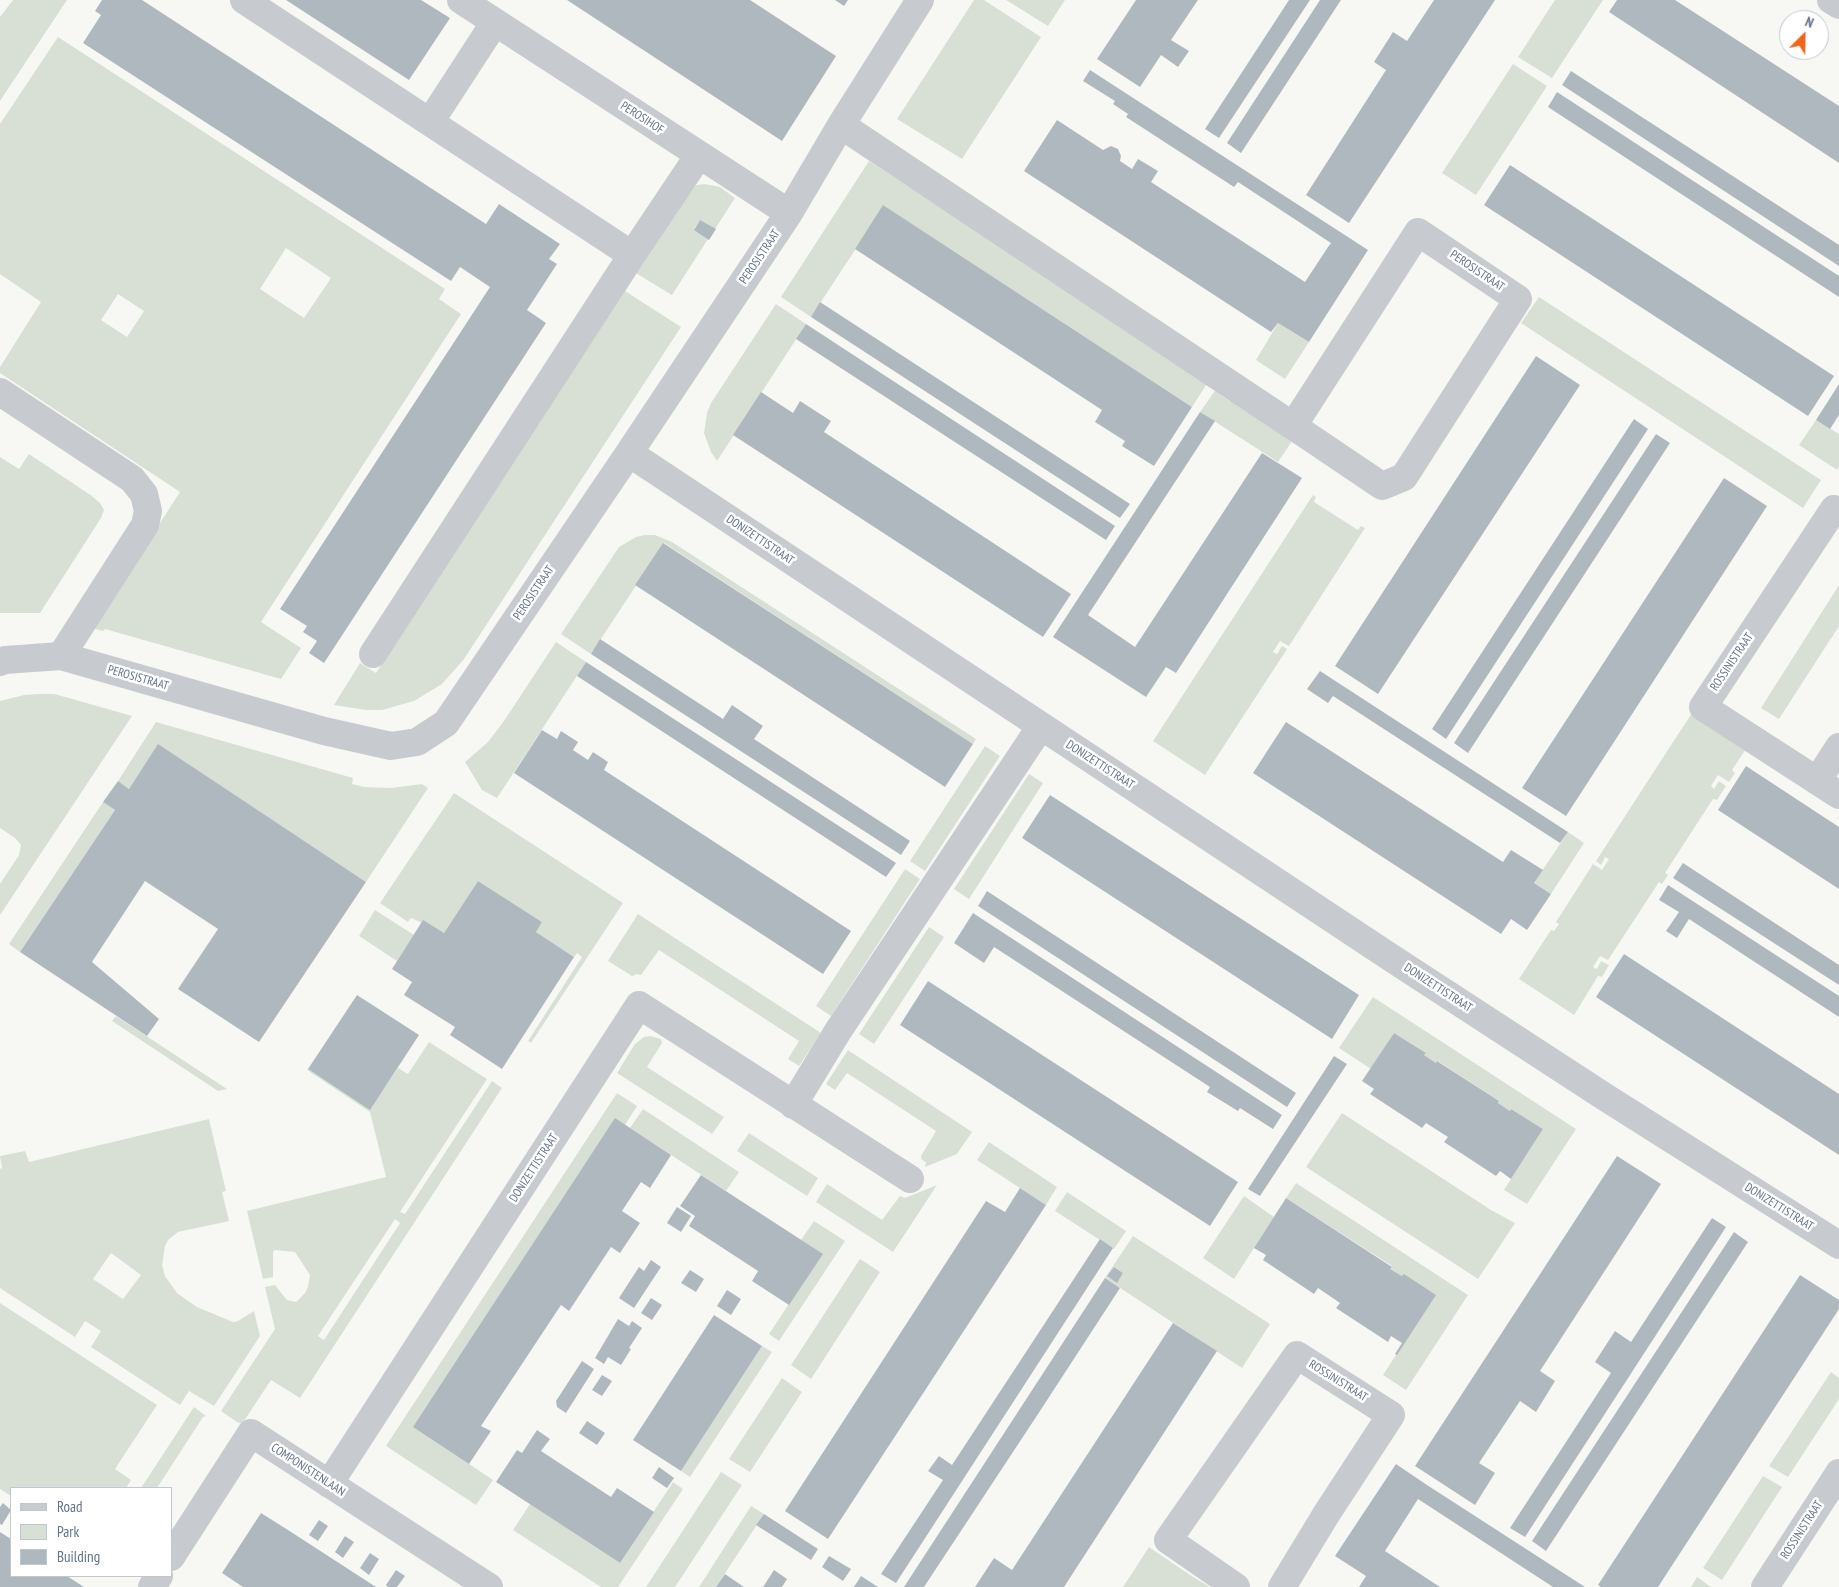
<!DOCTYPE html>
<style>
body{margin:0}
#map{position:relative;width:1839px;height:1587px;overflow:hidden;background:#f7f8f4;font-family:"PT Sans Narrow",sans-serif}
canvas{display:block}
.legend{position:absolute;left:10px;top:1487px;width:162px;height:90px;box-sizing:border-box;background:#fff;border:1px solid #c1c7cf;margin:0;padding:6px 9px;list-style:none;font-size:15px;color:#637488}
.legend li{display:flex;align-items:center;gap:10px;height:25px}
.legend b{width:25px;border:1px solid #c1c7cf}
.north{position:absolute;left:1779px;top:10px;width:50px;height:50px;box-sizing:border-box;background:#fff;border:1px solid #c1c7cf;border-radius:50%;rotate:23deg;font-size:14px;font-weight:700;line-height:20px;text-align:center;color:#637488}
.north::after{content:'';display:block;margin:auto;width:18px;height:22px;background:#f46418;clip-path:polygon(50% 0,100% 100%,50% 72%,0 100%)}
</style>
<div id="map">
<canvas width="1839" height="1587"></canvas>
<ul class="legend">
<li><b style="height:6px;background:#c7cace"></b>Road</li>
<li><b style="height:14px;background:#d8e0d5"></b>Park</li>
<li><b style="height:14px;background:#b0b8bf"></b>Building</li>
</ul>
<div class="north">N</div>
</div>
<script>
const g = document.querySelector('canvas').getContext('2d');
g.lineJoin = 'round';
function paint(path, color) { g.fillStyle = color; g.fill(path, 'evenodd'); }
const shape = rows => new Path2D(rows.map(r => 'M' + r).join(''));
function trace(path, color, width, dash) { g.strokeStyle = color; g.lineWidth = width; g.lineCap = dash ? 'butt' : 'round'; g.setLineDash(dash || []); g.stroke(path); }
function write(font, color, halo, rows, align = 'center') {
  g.font = font + ' "PT Sans Narrow",sans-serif'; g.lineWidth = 5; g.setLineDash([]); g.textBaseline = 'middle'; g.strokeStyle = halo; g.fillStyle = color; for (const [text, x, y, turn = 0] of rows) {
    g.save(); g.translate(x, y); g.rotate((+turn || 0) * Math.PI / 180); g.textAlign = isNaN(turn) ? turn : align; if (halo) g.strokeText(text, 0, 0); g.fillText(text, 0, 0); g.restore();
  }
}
paint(shape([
 [13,0,67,0,0,101,0,17],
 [974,0,984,0,1041,37,962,159,897,119],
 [1006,0,1065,0,1048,26],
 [1555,0,1603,0,1552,78,1518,57],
 [58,37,445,289,439,299,461,314,261,622,301,648,281,679,105,629,103,631,92,628,180,492,0,373,0,367,41,302,0,274,0,124],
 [286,248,331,278,304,318,260,289],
 [118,294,144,311,127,337,101,320],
 [1513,64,1547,86,1476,195,1442,173],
 [869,161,1208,382,1192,407,884,206,811,317,781,297],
 [705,184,720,187,735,198,715,229,700,220,694,229,708,239,672,295,634,272,691,188,697,185],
 [625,291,681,327,464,659,442,684,414,701,382,710,366,710,334,705,360,663,376,673],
 [1539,297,1821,480,1803,508,1521,323],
 [776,304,806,324,717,461,711,452,704,433,707,413,711,403],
 [1278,323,1309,342,1285,379,1256,360],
 [1217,388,1224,393,1222,396,1230,401,1232,398,1294,438,1278,462,1200,412],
 [1816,420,1839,434,1839,466,1837,470,1799,445],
 [29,454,92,496,100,503,104,510,101,518,40,613,0,613,0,457,19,469],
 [1313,495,1316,497,1314,502,1358,530,1361,526,1365,528,1289,646,1280,641,1273,652,1277,654,1282,646,1287,649,1205,775,1153,741],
 [645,535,655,535,672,542,976,739,973,744,664,543,591,654,561,634,619,547,636,537],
 [1839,585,1839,626,1779,719,1761,708],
 [556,642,586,662,497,798,482,790,465,762,488,742,504,721],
 [39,694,54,694,69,698,132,716,0,915,0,884,19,855,21,845,15,838,0,828,0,701,24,695],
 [1699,702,1752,740,1732,770,1735,773,1729,782,1718,775,1711,786,1714,789,1719,781,1726,786,1717,800,1713,799,1665,873,1668,875,1662,884,1659,882,1608,960,1600,956,1593,967,1597,969,1601,961,1609,965,1602,977,1598,976,1574,1015,1519,979,1551,930,1554,931,1559,924,1556,922,1593,864,1602,870,1609,859,1605,857,1601,865,1596,861],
 [156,722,353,778,352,784,364,787,391,788,422,784,428,788,366,882,158,745,129,789,118,781],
 [985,746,1000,756,925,871,910,861],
 [1029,774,1043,783,969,899,954,889],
 [454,793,623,903,531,1043,528,1041,582,957,577,953,574,957,536,932,542,922,478,881,444,933,411,918,408,922,380,903],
 [103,802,115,810,20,952,9,944],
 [1568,832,1584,843,1551,894,1534,883],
 [905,869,920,879,831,1016,816,1006],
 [375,910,414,935,397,961,359,936],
 [638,914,821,1033,799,1066,788,1059,799,1041,659,950,641,975,637,974,632,976,608,961],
 [929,927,944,937,874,1044,859,1034],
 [1373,997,1576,1129,1527,1204,1504,1190,1543,1129,1511,1109,1510,1111,1498,1103,1499,1101,1438,1061,1436,1063,1424,1055,1426,1053,1394,1033,1371,1069,1339,1048],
 [116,1016,227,1089,218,1091,112,1021],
 [650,1036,661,1039,662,1043,647,1067,724,1117,712,1134,617,1073,635,1044,644,1037],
 [429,1042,487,1079,400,1212,405,1214,492,1081,502,1088,300,1398,271,1380,242,1424,237,1422,221,1411,275,1329,265,1287,275,1285,287,1300,296,1302,305,1293,308,1287,310,1275,295,1252,275,1250,273,1252,273,1277,263,1279,247,1211,386,1177,370,1112,307,1070,308,1069,370,1109,398,1068,408,1074],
 [395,1219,400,1223,324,1340,318,1336],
 [848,1050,972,1132,957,1154,925,1167,926,1162,922,1160,921,1156,936,1131,847,1073,835,1090,826,1084],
 [617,1093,637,1106,625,1125,615,1119,414,1427,493,1480,476,1505,386,1446],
 [643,1109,739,1172,726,1191,630,1128],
 [1342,1113,1491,1210,1515,1223,1478,1279,1306,1167],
 [209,1119,226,1191,222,1192,229,1221,178,1232,168,1240,165,1246,162,1265,165,1276,177,1293,197,1307,233,1322,238,1321,254,1311,260,1336,214,1406,189,1391,180,1405,91,1347,101,1331,85,1321,75,1337,0,1288,0,1169,2,1168,0,1156,25,1151,29,1162],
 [111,1253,141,1275,123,1299,93,1279],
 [749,1133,818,1178,807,1196,737,1151],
 [989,1142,1057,1187,1046,1205,977,1160],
 [1296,1183,1468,1295,1406,1390,1383,1375,1435,1295,1390,1269,1392,1266,1286,1198],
 [827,1184,882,1220,900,1196,905,1198,937,1185,893,1252,816,1202],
 [1067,1192,1126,1231,1114,1249,1055,1211],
 [1244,1196,1274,1217,1234,1279,1203,1258],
 [814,1221,845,1241,779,1341,769,1334,822,1254,801,1240],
 [1133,1236,1270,1324,1242,1368,1105,1278],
 [1114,1267,1123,1273,1117,1282,1108,1277],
 [860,1259,880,1272,811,1379,791,1365],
 [0,1303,157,1405,115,1469,131,1480,126,1488,11,1488,11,1496,0,1489],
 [762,1346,772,1352,690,1477,681,1471],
 [1831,1372,1839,1378,1839,1399,1788,1477,1769,1466],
 [782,1378,802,1392,750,1472,729,1459],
 [194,1407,206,1416,203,1417,157,1488,141,1488],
 [721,1472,742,1485,675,1587,646,1587],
 [1763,1476,1782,1487,1722,1580,1703,1568],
 [673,1482,683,1489,618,1587,601,1587,513,1530,530,1504,620,1563],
 [751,1506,764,1514,716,1587,699,1587],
 [1149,1547,1190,1575,1210,1587,1123,1587],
 [1697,1577,1711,1587,1691,1587]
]), '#d8e0d5');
paint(shape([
 [102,0,142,0,486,224,499,204,560,244,549,259,557,264,527,310,546,323,324,663,309,653,317,641,303,632,307,626,280,609,490,287,460,267,451,281,83,43,101,15,95,11],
 [286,0,421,0,450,18,409,80],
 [567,0,750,0,836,56,782,141],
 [835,0,848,0,844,6],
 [1136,0,1198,0,1171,40,1189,51,1178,67,1161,55,1140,87,1097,59],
 [1289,0,1310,0,1219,138,1205,129],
 [1320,0,1341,0,1241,153,1227,143],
 [1434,0,1495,0,1349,223,1306,195,1386,70,1374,62,1393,32,1407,41],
 [1617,0,1675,0,1839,106,1839,163,1609,12],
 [1090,70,1368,250,1309,342,1278,323,1271,332,1024,171,1057,120,1103,150,1111,146,1118,149,1121,156,1120,161,1132,169,1138,159,1158,171,1151,182,1305,282,1328,247,1331,243,1238,182,1234,187,1126,117,1128,114,1113,104,1115,101,1083,81],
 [1571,71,1839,245,1839,266,1562,85],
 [1557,92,1839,276,1839,297,1548,107],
 [1510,165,1834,376,1808,416,1484,205],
 [883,205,1192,407,1154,466,1122,446,1125,441,1095,422,1102,410,855,249],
 [700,220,716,229,709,240,694,230],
 [820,302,1130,504,1120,518,811,317],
 [806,324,1115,526,1106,540,796,339],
 [1536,356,1580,385,1378,694,1335,666],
 [1839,384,1839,415,1830,429,1816,420],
 [761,392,793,413,800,401,831,421,824,432,1071,594,1043,637,733,435],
 [1200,412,1215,421,1088,615,1135,647,1262,453,1302,478,1176,673,1166,667,1146,697,1053,637],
 [1634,419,1648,429,1446,739,1432,729],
 [1656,434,1670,443,1468,753,1454,743],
 [1724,478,1767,506,1566,816,1522,788],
 [663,543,973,744,945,787,635,585],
 [600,639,723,719,732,705,763,726,754,739,910,841,901,855,591,654],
 [586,662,896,863,886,877,577,676],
 [1320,671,1568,832,1560,843,1333,696,1328,703,1307,689],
 [1286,722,1503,862,1511,850,1543,870,1534,883,1551,894,1527,930,1511,919,1501,934,1253,773],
 [542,730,557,739,561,731,578,742,573,750,588,760,593,752,608,762,604,770,851,931,823,974,514,773],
 [158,744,366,882,259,1042,178,989,218,929,145,881,92,962,159,1019,147,1036,20,952,115,810,103,802,118,781,129,789],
 [1746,766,1839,827,1839,889,1718,810],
 [1050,795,1359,995,1332,1039,1022,838],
 [1683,863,1839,965,1839,985,1673,878],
 [478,881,542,922,536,932,574,957,502,1069,450,1035,455,1027,404,995,412,982,392,969,423,920,444,933],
 [1668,885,1839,996,1839,1017,1689,919,1677,938,1666,931,1679,912,1659,900],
 [987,891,1296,1093,1287,1107,978,906],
 [973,913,1282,1115,1273,1129,1240,1108,1238,1111,1207,1092,1210,1087,994,947,984,963,954,943],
 [1624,954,1839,1094,1839,1155,1596,997],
 [928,981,1238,1182,1210,1226,900,1025],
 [357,995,419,1035,370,1110,308,1069],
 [1394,1033,1426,1053,1424,1055,1436,1063,1437,1061,1499,1101,1498,1103,1510,1111,1511,1109,1543,1129,1511,1179,1500,1171,1496,1176,1444,1142,1448,1137,1426,1123,1422,1128,1370,1094,1374,1089,1362,1081],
 [1334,1056,1347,1064,1260,1196,1248,1189],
 [615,1118,671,1155,650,1188,641,1182,622,1211,640,1223,620,1253,611,1247,569,1311,561,1305,481,1426,491,1431,469,1464,413,1427],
 [1617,1156,1661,1184,1540,1371,1555,1381,1536,1412,1520,1401,1479,1463,1495,1473,1475,1505,1415,1466],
 [701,1175,823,1254,789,1305,752,1281,758,1271,689,1226,695,1216,680,1206],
 [1020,1188,1046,1205,828,1539,785,1511,986,1201,1005,1212],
 [1286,1198,1392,1267,1390,1269,1402,1276,1404,1274,1436,1295,1397,1355,1395,1354,1402,1343,1391,1336,1388,1342,1336,1308,1340,1303,1318,1288,1314,1294,1263,1260,1266,1255,1254,1248],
 [677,1207,691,1216,681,1232,667,1223],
 [1712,1218,1726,1227,1525,1537,1510,1528,1611,1373,1595,1362,1615,1331,1631,1342],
 [1734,1232,1748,1242,1546,1551,1532,1541],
 [1100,1239,1113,1248,896,1583,881,1574,943,1480,928,1471,939,1456,952,1465],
 [651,1260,661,1267,634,1308,619,1298,639,1267,644,1271],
 [1114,1267,1123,1273,1117,1283,1107,1276],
 [690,1270,704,1279,696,1292,681,1283],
 [1800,1275,1839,1300,1839,1309,1658,1587,1601,1587,1598,1585],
 [1105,1278,1120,1288,1040,1411,924,1587,904,1587],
 [727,1290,741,1299,731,1315,717,1306],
 [651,1298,662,1305,652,1320,641,1313],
 [714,1315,762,1346,681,1471,633,1440],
 [618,1319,629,1326,632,1321,642,1328,629,1348,631,1349,621,1365,608,1357,604,1364,595,1358],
 [1173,1323,1217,1351,1064,1587,975,1587,994,1558,1012,1570],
 [582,1361,594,1369,566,1413,557,1407,556,1401],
 [602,1375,612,1381,602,1396,592,1390],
 [587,1421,605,1433,597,1445,579,1433],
 [537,1430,550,1439,541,1451,611,1497,617,1488,654,1512,620,1563,496,1482,517,1450,522,1453],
 [1396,1464,1427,1485,1585,1587,1553,1587,1418,1499,1385,1551,1440,1587,1359,1587,1366,1576,1335,1556],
 [659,1467,674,1478,667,1488,652,1478],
 [3,1503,11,1510,2,1525,0,1524,0,1507],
 [261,1513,288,1530,376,1587,243,1587,222,1573],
 [764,1514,818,1549,811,1560,756,1525],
 [319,1520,328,1526,318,1541,309,1535],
 [0,1532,11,1539,11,1576,67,1576,84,1587,0,1587],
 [345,1536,354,1542,343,1558,335,1552],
 [370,1553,379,1559,369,1575,360,1568],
 [829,1556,851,1569,843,1581,822,1567],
 [396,1570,405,1576,397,1587,388,1587,386,1585],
 [774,1570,787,1579,782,1587,763,1587],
 [725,1574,744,1587,716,1587],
 [861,1576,878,1587,854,1587]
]), '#b0b8bf');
trace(shape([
 [244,0,632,255],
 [461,0,789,213],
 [1831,0,1839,5],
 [430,122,495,22],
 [841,125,1293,426],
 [1418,232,1518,299,1404,477,1382,486,1293,426,1418,232],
 [0,392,132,479,144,494,148,511,145,525,61,656],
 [629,453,1393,959,1605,1097,1839,1245],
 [1839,513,1834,509,1703,707,1839,795],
 [373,654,632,255,699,155],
 [0,662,5,660,61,656,324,731,391,746,417,742,446,723,629,453,789,213,841,125,920,0],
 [1817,781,1839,747],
 [793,1105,838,1031,1041,726],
 [329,1484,639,1005,910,1179],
 [171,1557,251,1433,489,1587],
 [152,1587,159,1576],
 [1236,1587,1168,1540,1297,1355,1391,1415,1327,1513,1282,1587],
 [1765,1587,1839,1473]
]), '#c7cace', 28);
write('12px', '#637488', '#fff', [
 ["PEROSIHOF",642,118,33],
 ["PEROSISTRAAT",760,257,-56],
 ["PEROSISTRAAT",1477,271,34],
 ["DONIZETTISTRAAT",760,540,34],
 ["PEROSISTRAAT",534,593,-56],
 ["ROSSINISTRAAT",1732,662,-56],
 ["PEROSISTRAAT",138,678,16],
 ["DONIZETTISTRAAT",1100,765,33],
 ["DONIZETTISTRAAT",1438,988,33],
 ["DONIZETTISTRAAT",534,1168,-57],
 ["DONIZETTISTRAAT",1779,1207,32],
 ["ROSSINISTRAAT",1338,1381,32],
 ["COMPONISTENLAAN",308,1470,33],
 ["ROSSINISTRAAT",1802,1530,-57]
]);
</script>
